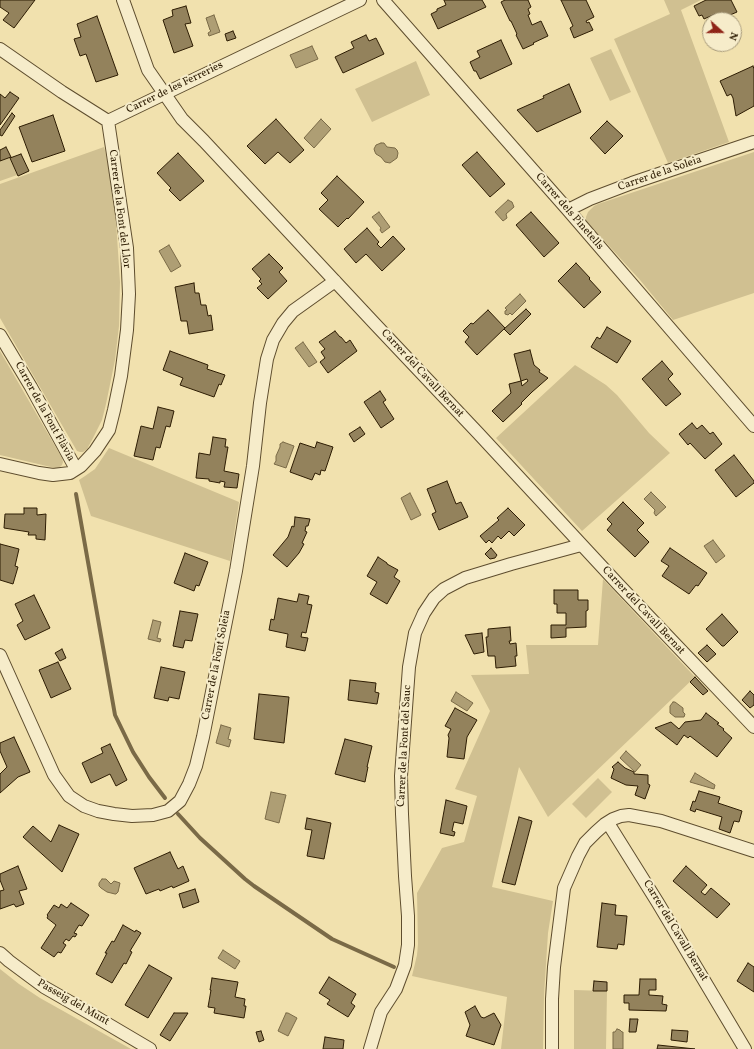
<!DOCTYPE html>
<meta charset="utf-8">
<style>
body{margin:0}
#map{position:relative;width:754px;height:1049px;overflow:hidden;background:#f1e1ae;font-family:Vollkorn,serif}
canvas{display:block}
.north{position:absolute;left:702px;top:12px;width:40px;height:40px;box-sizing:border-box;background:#f6ecca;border:1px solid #a6997a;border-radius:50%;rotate:111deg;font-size:11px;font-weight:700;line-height:16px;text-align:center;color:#2d1c03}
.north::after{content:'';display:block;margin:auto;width:14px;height:18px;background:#8f2418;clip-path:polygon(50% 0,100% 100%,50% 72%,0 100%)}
</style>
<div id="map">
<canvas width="754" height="1049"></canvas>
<div class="north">N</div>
</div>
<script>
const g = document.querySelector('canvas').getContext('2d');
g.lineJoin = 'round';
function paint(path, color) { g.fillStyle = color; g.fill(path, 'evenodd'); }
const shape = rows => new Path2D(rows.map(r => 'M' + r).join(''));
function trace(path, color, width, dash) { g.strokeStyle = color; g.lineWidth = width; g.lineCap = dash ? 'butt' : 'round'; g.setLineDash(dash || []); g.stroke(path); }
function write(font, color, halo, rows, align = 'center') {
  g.font = font + ' Vollkorn,serif'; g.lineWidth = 4; g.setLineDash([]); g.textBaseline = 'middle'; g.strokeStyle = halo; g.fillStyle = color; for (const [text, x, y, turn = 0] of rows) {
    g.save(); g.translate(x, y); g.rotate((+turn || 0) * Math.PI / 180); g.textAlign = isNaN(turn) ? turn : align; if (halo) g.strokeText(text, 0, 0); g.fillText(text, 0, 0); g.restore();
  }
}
paint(shape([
 [664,0,701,0,681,10,729,142,668,163,614,39,670,14],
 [611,49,631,92,610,101,590,58],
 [416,61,430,95,372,122,355,89],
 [104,147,106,154,115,206,120,282,119,326,115,360,106,404,102,420,92,440,87,449,83,452,80,452,77,451,0,318,0,184],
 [754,152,754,293,673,320,640,280,589,224,586,221,586,217,588,212,594,206,598,204],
 [10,158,17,175,0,181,0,161],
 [0,351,62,458,63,462,62,465,59,468,55,468,0,455],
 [575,365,606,385,617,395,649,433,670,453,582,531,496,438],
 [109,448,239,502,230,561,91,516,79,480,85,476,95,469],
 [603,579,695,677,548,817,519,767,492,887,553,901,548,933,544,995,543,1049,501,1049,507,997,412,976,417,955,418,944,417,893,442,848,464,842,477,796,455,789,490,711,471,675,529,674,526,645,598,645],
 [598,778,612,792,586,818,572,804],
 [0,969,19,984,40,998,131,1049,0,1049],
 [574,990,607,991,606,1049,574,1049]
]), '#d0c091');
const water = shape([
 [214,15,220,32,209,36,208,33,211,31,210,30,206,18,214,15],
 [312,46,318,59,296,68,290,55,312,46],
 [321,119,331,129,314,148,304,138,321,119],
 [381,143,384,143,387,147,395,148,397,150,398,153,397,158,390,163,385,162,381,157,376,154,375,152,374,149,376,145,381,143],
 [508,200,512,202,514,207,506,214,507,218,503,221,495,212,508,200],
 [379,212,390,227,382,233,380,230,381,228,372,217,379,212],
 [169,245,181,266,171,272,159,251,169,245],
 [520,294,526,301,512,315,510,313,508,315,505,314,505,311,507,310,505,308,520,294],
 [303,342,317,362,309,367,295,348,303,342],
 [283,442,294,446,286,468,274,464,276,461,276,456,280,447,280,444,283,442],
 [651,492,666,507,656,516,654,513,655,510,644,499,651,492],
 [410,493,421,515,411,520,401,498,410,493],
 [713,540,725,556,716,563,704,546,713,540],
 [153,620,161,622,157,638,161,639,160,642,148,639,153,620],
 [456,692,473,703,467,711,451,701,456,692],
 [673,702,675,702,683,708,683,712,685,714,684,717,675,717,670,713,670,706,673,702],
 [221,725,231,728,228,739,231,740,229,747,216,743,221,725],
 [626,751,641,765,635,772,620,758,626,751],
 [695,773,715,785,714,789,690,782,695,773],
 [271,792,286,795,279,823,265,819,271,792],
 [102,879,106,879,111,884,114,881,120,883,118,892,116,894,115,894,107,892,101,888,99,886,99,883,102,879],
 [223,950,240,961,235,969,218,958,223,950],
 [286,1013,288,1013,297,1018,288,1036,278,1031,286,1013],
 [617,1029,620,1030,622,1032,623,1032,623,1049,613,1049,613,1032,615,1032,617,1029]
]);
paint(water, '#ae9e74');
trace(water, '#7a6a47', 1);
trace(shape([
 [76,494,115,715,133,752,149,777,165,798],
 [178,814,200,838,245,879,254,886,332,939,394,967]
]), '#7a6a47', 4);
const building = shape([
 [0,0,35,0,14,28,3,20,9,13,0,7,0,0],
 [444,0,482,0,486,7,438,29,431,14,437,11,437,9,446,5,444,0],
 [505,0,528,0,531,7,528,9,530,14,528,15,532,25,541,21,548,36,533,43,534,44,523,49,516,35,517,34,511,21,510,21,501,2,505,0],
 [561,0,586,0,594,17,586,21,587,23,589,22,593,30,574,38,570,28,573,26,561,0],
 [706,0,731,0,737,12,723,18,721,15,717,17,715,14,704,19,702,15,699,16,694,6,706,0],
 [186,6,191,23,185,24,193,46,174,53,163,20,173,16,172,10,186,6],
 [97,16,118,75,96,82,86,54,80,56,74,39,81,37,77,24,97,16],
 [233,31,236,38,227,41,225,34,233,31],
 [366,35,369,41,376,38,384,54,343,73,335,57,354,48,351,42,366,35],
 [501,40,512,64,480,79,476,71,474,71,470,62,480,57,477,51,501,40],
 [753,66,754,69,754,106,736,116,733,98,731,94,727,96,720,81,753,66],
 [569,84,581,112,537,132,517,110,544,98,543,96,569,84],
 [10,92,19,98,0,125,0,94,5,98,10,92],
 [12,113,15,116,2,136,0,135,0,130,12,113],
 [53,115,65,151,32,162,19,127,53,115],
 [276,119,304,150,290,163,278,152,265,164,247,146,276,119],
 [607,121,623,136,605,154,590,138,607,121],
 [6,147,11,157,0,161,0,150,6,147],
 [477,152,505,184,490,197,462,165,477,152],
 [178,153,204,181,180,201,169,190,171,188,157,173,178,153],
 [21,154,29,171,18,176,10,158,21,154],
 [337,176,364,202,348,219,347,218,338,227,319,209,328,200,321,193,337,176],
 [531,212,559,243,544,257,516,225,531,212],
 [367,228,379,242,377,244,381,248,393,236,405,249,382,271,366,254,356,263,344,249,367,228],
 [269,254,283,268,279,272,287,281,268,299,257,288,262,284,259,281,261,279,252,269,269,254],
 [576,263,590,278,589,279,601,292,584,308,558,281,576,263],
 [194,283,195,293,199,293,201,305,206,305,208,316,211,315,213,330,189,334,187,321,181,321,175,287,194,283],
 [526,309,531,314,510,335,504,329,526,309],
 [488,310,505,328,477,355,465,342,469,337,463,331,471,323,473,324,488,310],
 [607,327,631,341,617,363,591,347,597,337,600,339,607,327],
 [335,331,340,337,341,337,346,343,350,340,357,351,328,373,320,362,325,358,321,352,325,349,319,342,335,331],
 [530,350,534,365,540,370,539,372,548,378,532,392,521,403,522,404,503,422,492,411,511,393,509,384,521,381,522,386,528,381,527,379,521,381,514,354,530,350],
 [170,351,208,365,207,369,225,375,221,385,219,384,214,397,180,385,183,378,163,370,170,351],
 [662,361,673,374,668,379,681,394,666,406,642,379,662,361],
 [380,391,386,400,383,402,394,419,381,428,364,402,380,391],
 [158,407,174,411,170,427,166,426,160,448,156,447,153,460,134,456,141,426,153,429,158,407],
 [692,423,697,429,702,425,710,434,713,432,722,444,705,459,690,443,688,445,679,434,692,423],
 [360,427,365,434,354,442,349,434,360,427],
 [213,437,226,439,225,447,228,447,224,471,239,474,237,488,224,487,225,482,220,481,220,483,209,481,209,479,196,478,199,453,210,455,213,437],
 [317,442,333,447,325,471,321,470,320,475,315,473,312,480,290,472,300,443,315,448,317,442],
 [734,455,754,481,754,483,736,497,715,470,734,455],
 [447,481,456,504,461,502,468,517,439,530,432,514,436,512,427,489,447,481],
 [623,502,644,523,637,530,649,542,635,557,607,530,612,524,607,519,623,502],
 [24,508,37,508,37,515,46,514,45,540,36,539,36,535,28,535,29,532,4,528,5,514,24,514,24,508],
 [508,508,525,525,514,536,509,531,501,539,498,536,492,543,489,540,486,543,480,536,499,520,497,518,508,508],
 [295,517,310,519,308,526,306,526,305,531,307,532,302,543,304,544,299,553,287,567,273,555,288,537,292,526,294,527,295,517],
 [0,544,19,549,15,566,18,567,13,584,0,580,0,544],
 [491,548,497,555,495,558,490,559,485,554,491,548],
 [670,548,707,573,698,586,696,585,689,594,662,576,669,566,661,561,670,548],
 [185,553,208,562,199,586,196,585,194,591,174,583,185,553],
 [378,557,387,563,387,564,398,570,394,577,400,581,387,604,370,594,377,582,367,576,378,557],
 [554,590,578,590,578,600,588,600,588,610,586,611,586,627,566,628,566,637,551,638,551,625,566,625,566,613,557,613,557,604,554,604,554,590],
 [299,594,309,596,307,604,312,605,306,633,302,632,301,637,308,638,305,651,286,647,288,634,269,630,271,619,274,620,278,598,297,602,299,594],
 [34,595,50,628,25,640,17,625,23,621,15,604,34,595],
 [180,611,198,614,192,641,185,640,183,648,173,646,180,611],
 [722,614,738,632,724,646,722,646,706,629,722,614],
 [510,627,511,641,509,641,510,644,516,643,517,656,515,656,516,666,496,668,495,656,488,656,486,637,488,637,488,629,510,627],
 [482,633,484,652,474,654,465,635,482,633],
 [707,645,716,654,707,662,698,653,707,645],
 [62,649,66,658,60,661,55,653,62,649],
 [58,662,71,689,51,698,39,670,58,662],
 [161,667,185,672,179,699,169,697,168,701,154,698,161,667],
 [695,677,708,691,703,695,690,682,695,677],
 [350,680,376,683,375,692,379,693,377,704,348,700,350,680],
 [750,691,754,695,754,705,750,708,742,700,750,691],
 [259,694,289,697,284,743,254,739,259,694],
 [455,708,477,720,467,737,464,759,447,757,449,738,448,735,451,729,445,726,455,708],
 [706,713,719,723,717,724,724,729,723,730,732,738,717,757,690,736,688,738,684,735,677,745,655,728,671,722,679,729,685,722,701,720,706,713],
 [14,737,30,772,18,777,0,793,0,774,7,767,0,751,0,743,14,737],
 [345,739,372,746,367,767,368,767,365,782,335,774,345,739],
 [110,744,127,780,116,786,110,774,91,783,82,763,103,753,101,748,110,744],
 [618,762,625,768,634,772,634,774,648,775,648,784,650,785,645,799,635,795,638,786,626,785,611,778,614,769,612,767,618,762],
 [699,791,720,797,718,803,742,811,739,822,734,821,730,833,719,829,722,817,696,809,695,812,690,810,693,801,695,802,699,791],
 [446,800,467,806,463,824,454,822,452,831,455,832,454,836,440,833,446,800],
 [519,817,532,821,515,885,502,882,519,817],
 [307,818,331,823,324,859,307,856,312,830,305,829,307,818],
 [59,825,79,834,62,872,23,837,33,826,51,842,59,825],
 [170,852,178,869,183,866,189,881,173,888,172,886,160,891,159,889,146,894,134,868,170,852],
 [18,866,27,889,19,891,24,904,16,907,14,904,0,909,0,891,4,890,0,880,0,874,18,866],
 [686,866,707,885,701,892,705,895,711,888,730,904,717,918,673,881,686,866],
 [195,889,199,902,183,908,179,894,195,889],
 [71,903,89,915,82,926,79,925,74,933,77,934,75,937,73,936,69,941,66,939,63,943,66,945,61,953,58,952,54,957,41,948,56,925,47,918,48,916,47,915,54,905,59,908,61,904,67,908,71,903],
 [602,903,616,905,615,915,627,916,624,945,618,944,617,949,597,947,602,903],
 [123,925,135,932,136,930,141,933,130,951,132,952,126,964,124,963,112,983,96,974,107,953,105,953,112,941,114,942,123,925],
 [748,963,754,967,754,992,737,981,748,963],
 [149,965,172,978,148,1018,125,1005,149,965],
 [329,977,356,994,351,1003,355,1006,348,1017,327,1004,330,1000,319,993,329,977],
 [212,978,238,982,235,997,245,999,244,1006,246,1006,244,1018,214,1013,215,1008,208,1007,211,990,210,990,212,978],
 [640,979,656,979,656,990,649,990,649,995,663,996,662,1004,667,1005,666,1011,629,1010,629,1003,624,1003,624,995,639,995,640,979],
 [594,981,607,982,607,991,593,991,594,981],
 [475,1006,481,1017,484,1018,494,1013,501,1025,494,1045,466,1036,470,1025,465,1012,475,1006],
 [174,1013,188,1013,170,1041,160,1035,174,1013],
 [630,1019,638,1019,636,1032,629,1032,630,1019],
 [672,1030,688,1031,687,1042,671,1040,672,1030],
 [261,1031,264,1040,259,1042,256,1032,261,1031],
 [325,1037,344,1040,343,1049,323,1049,325,1037],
 [658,1045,695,1049,657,1049,658,1045]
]);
paint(building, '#93825c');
trace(building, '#2d1c03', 1);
const street = shape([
 [123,0,148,70,182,119,204,141,375,324,478,433,618,584,754,727],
 [383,0,568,210,754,426],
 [0,49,62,92,108,121],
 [108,121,164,94,360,0],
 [568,210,590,199,632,183,754,142],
 [0,335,31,387,76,469],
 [0,464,39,473,53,475,70,473,81,466,95,451,109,430,114,410,121,376,127,330,129,294,127,248,108,121],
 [0,655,54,775,69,796,84,806,98,811,114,814,132,816,153,815,168,811,180,801,189,784,196,766,203,737,236,571,253,466,260,403,267,359,273,340,283,323,293,311,335,281],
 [608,823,658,903,745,1049],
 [0,953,9,961,44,987,84,1010,150,1049],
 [370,1049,381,1012,396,989,405,965,408,945,408,916,405,876,402,814,401,776,409,667,415,633,424,613,434,598,444,589,465,578,511,564,581,545],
 [552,1049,552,999,554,967,564,888,578,856,585,843,596,832,605,824,613,819,621,816,629,815,661,821,754,851]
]);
trace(street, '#5e4d2e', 14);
trace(street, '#f6ecca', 12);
write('11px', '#2d1c03', '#f6ecca', [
 ["Carrer de les Ferreries",175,88,-26],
 ["Carrer de la Soleia",660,174,-19],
 ["Carrer de la Font del Llor",119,209,83],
 ["Carrer dels Pinetells",569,212,49],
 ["Carrer del Cavall Bernat",422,374,47],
 ["Carrer de la Font Flàvia",44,412,61],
 ["Carrer del Cavall Bernat",643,611,47],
 ["Carrer de la Font Soleia",217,665,-79],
 ["Carrer de la Font del Sauc",405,746,-87],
 ["Carrer del Cavall Bernat",675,931,59],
 ["Passeig del Munt",73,1003,30]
]);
</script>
